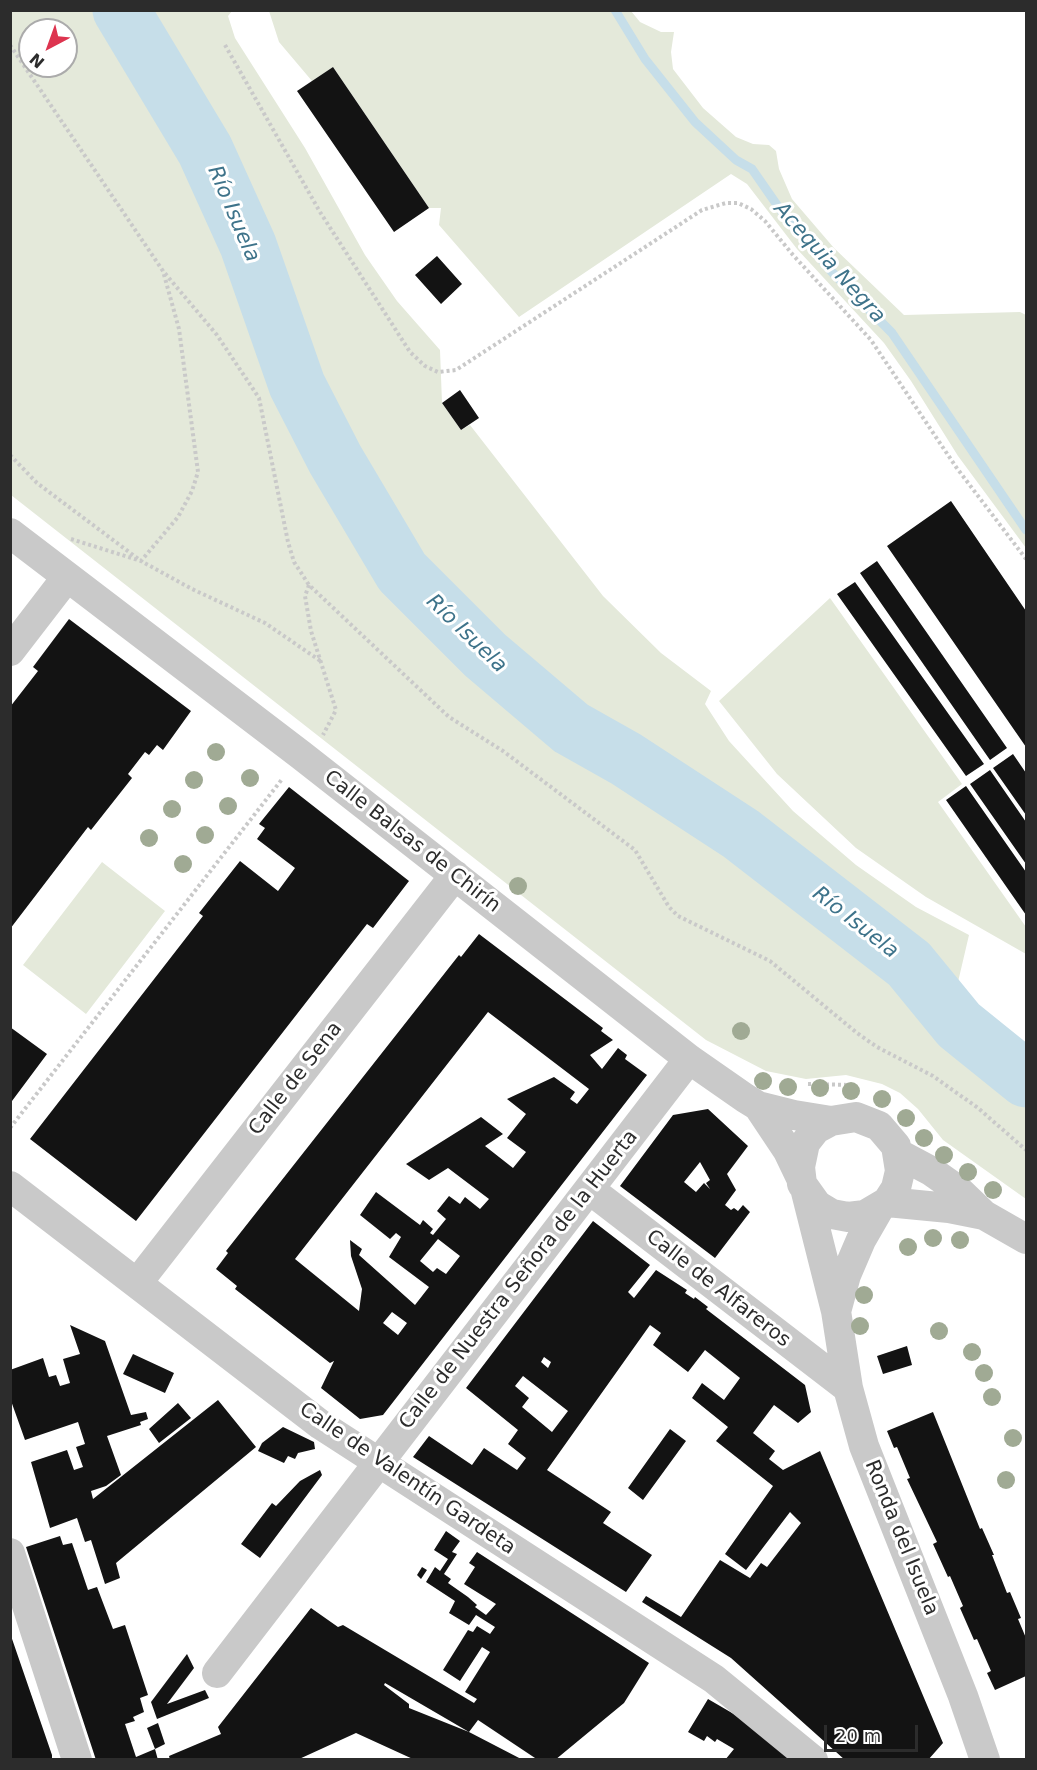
<!DOCTYPE html>
<meta charset="utf-8">
<style>
body{margin:0}
#map{position:relative;width:1037px;height:1770px;overflow:hidden;background:#fff;font-family:"DejaVu Sans",sans-serif}
canvas{display:block}
.frame{position:absolute;inset:0;border:12px solid #2c2c2c;pointer-events:none}
.north{position:absolute;left:18px;top:18px;width:60px;height:60px;box-sizing:border-box;background:#fff;border:2px solid #ababab;border-radius:50%;rotate:221deg;font-size:16px;font-weight:700;line-height:24px;text-align:center;color:#2c2c2c}
.north::after{content:'';display:block;margin:auto;width:21px;height:27px;background:#dd344f;clip-path:polygon(50% 0,100% 100%,50% 72%,0 100%)}
.scale{position:absolute;left:824px;top:1725px;width:94px;height:27px;box-sizing:border-box;border:3px solid #2c2c2c;border-top:0;padding-left:8px;font-size:18px;line-height:21px;white-space:nowrap;color:#2c2c2c;-webkit-text-stroke:4px #fff;paint-order:stroke}
</style>
<div id="map">
<canvas width="1037" height="1770"></canvas>
<div class="frame"></div>
<div class="north">N</div>
<div class="scale">20 m</div>
</div>
<script>
const g = document.querySelector('canvas').getContext('2d');
g.lineJoin = 'round';
function paint(path, color) { g.fillStyle = color; g.fill(path, 'evenodd'); }
const shape = rows => new Path2D(rows.map(r => 'M' + r).join(''));
function trace(path, color, width, dash) { g.strokeStyle = color; g.lineWidth = width; g.lineCap = dash ? 'butt' : 'round'; g.setLineDash(dash || []); g.stroke(path); }
function write(font, color, halo, rows, align = 'center') {
  g.font = font + ' "DejaVu Sans",sans-serif'; g.lineWidth = 6; g.setLineDash([]); g.textBaseline = 'middle'; g.strokeStyle = halo; g.fillStyle = color; for (const [text, x, y, turn = 0] of rows) {
    g.save(); g.translate(x, y); g.rotate((+turn || 0) * Math.PI / 180); g.textAlign = isNaN(turn) ? turn : align; if (halo) g.strokeText(text, 0, 0); g.fillText(text, 0, 0); g.restore();
  }
}
paint(shape([
 [10,11,232,11,228,16,235,38,305,148,365,255,397,301,440,350,442,403,461,430,470,425,603,596,661,653,711,691,705,704,729,741,793,811,856,865,916,907,969,935,958,982,915,995,946,1034,1026,1103,1026,1199,943,1140,918,1109,900,1093,882,1084,846,1075,806,1079,766,1071,706,1040,11,495],
 [30,30,66,30,66,66,30,66],
 [269,11,631,11,640,22,661,32,674,32,671,52,673,69,703,108,736,137,753,144,769,145,776,151,779,169,792,199,834,248,904,315,1020,312,1026,315,1026,548,958,456,911,381,884,343,797,249,747,184,731,174,519,317,439,225,441,208,429,208,333,67,312,81,279,42],
 [830,598,962,784,938,802,1026,927,1026,954,926,897,856,848,777,774,719,701],
 [102,862,165,911,86,1014,23,965]
]), '#e4e9da');
trace(shape([
 [615,10,645,59,695,122,736,160,752,169,784,215,832,272,892,333,1026,530]
]), '#c6dee9', 9);
trace(shape([
 [121,10,205,150,248,245,297,385,335,459,402,572,485,655,571,728,626,759,741,834,909,964,959,1025,1026,1079]
]), '#c6dee9', 57);
paint(shape([
 [333,67,429,208,394,232,297,91],
 [437,256,462,284,441,304,415,275],
 [460,390,479,418,461,430,442,403],
 [951,501,1026,611,1026,747,887,546],
 [877,561,1007,748,990,760,860,573],
 [855,582,984,764,966,776,837,594],
 [69,619,191,711,163,750,157,745,149,755,145,752,128,774,132,778,91,830,88,827,10,929,10,707,38,671,33,667],
 [1013,754,1026,773,1026,815,993,768],
 [990,770,1026,822,1026,864,970,784],
 [966,786,1026,872,1026,915,946,800],
 [289,787,409,881,373,928,367,924,136,1221,30,1139,203,916,199,913,240,861,278,891,295,868,257,839,265,828,259,824],
 [479,934,603,1028,601,1031,613,1040,590,1055,602,1069,618,1048,627,1055,625,1059,647,1075,383,1415,360,1419,321,1388,334,1361,330,1363,235,1289,237,1286,216,1269,228,1253,226,1251,459,955,461,957],
 [488,1012,589,1089,577,1104,570,1099,575,1092,554,1077,507,1099,526,1114,507,1138,526,1152,513,1168,485,1146,503,1134,481,1117,406,1164,429,1180,448,1168,489,1199,480,1209,465,1197,460,1204,449,1196,437,1211,446,1219,433,1235,430,1233,433,1229,423,1220,420,1225,376,1192,360,1215,390,1239,396,1233,401,1237,389,1257,429,1287,415,1305,359,1255,362,1249,350,1240,351,1256,362,1289,359,1311,295,1259],
 [438,1239,460,1256,446,1274,437,1268,433,1272,420,1261],
 [392,1312,407,1323,398,1335,383,1323],
 [10,1027,47,1054,12,1101,10,1100],
 [708,1109,748,1146,727,1174,736,1190,725,1205,731,1210,734,1208,738,1211,743,1205,750,1212,715,1258,620,1186,673,1115],
 [700,1162,710,1180,706,1183,710,1189,704,1183,696,1192,684,1182],
 [593,1221,650,1265,628,1292,634,1298,656,1270,687,1290,685,1293,694,1299,695,1297,708,1307,706,1309,805,1385,811,1412,798,1423,774,1405,753,1433,775,1451,769,1459,783,1470,820,1451,943,1743,928,1760,845,1760,731,1658,642,1602,646,1596,681,1617,720,1560,750,1578,761,1563,767,1567,801,1523,790,1512,746,1570,725,1554,773,1486,716,1441,728,1427,692,1398,702,1383,724,1400,740,1378,705,1350,688,1372,653,1345,661,1333,650,1325,547,1470,611,1512,603,1523,652,1555,626,1592,413,1457,429,1436,472,1465,484,1448,517,1470,526,1458,508,1444,518,1430,466,1388],
 [544,1357,551,1362,548,1368,541,1362],
 [523,1376,568,1411,552,1432,522,1407,529,1398,515,1386],
 [70,1325,105,1341,131,1415,146,1412,148,1419,140,1422,141,1425,107,1436,121,1475,106,1486,91,1491,93,1499,218,1400,256,1447,116,1563,120,1578,105,1584,91,1540,85,1542,77,1518,50,1528,31,1462,67,1450,74,1470,83,1467,76,1447,85,1444,78,1422,25,1440,10,1398,10,1370,43,1358,49,1377,56,1375,60,1386,70,1383,63,1359,80,1354],
 [907,1346,912,1365,883,1374,877,1356],
 [133,1354,174,1373,165,1393,123,1374],
 [178,1403,191,1418,159,1443,149,1429],
 [933,1412,980,1529,982,1528,994,1555,992,1555,1007,1593,1010,1592,1021,1618,1018,1619,1026,1638,1026,1676,995,1690,987,1673,991,1671,977,1639,974,1640,960,1608,963,1606,950,1576,948,1577,933,1544,937,1542,907,1479,910,1478,897,1447,894,1448,887,1431],
 [283,1427,314,1442,315,1449,298,1453,295,1459,288,1456,284,1463,258,1451,262,1443],
 [670,1429,686,1441,643,1500,628,1488],
 [320,1470,322,1475,260,1558,241,1544,272,1503,276,1506,300,1481],
 [446,1531,460,1541,452,1552,457,1554,444,1574,451,1579,448,1583,468,1597,477,1605,475,1607,486,1615,496,1604,464,1584,475,1567,469,1563,477,1552,649,1663,624,1703,555,1760,538,1760,478,1720,469,1732,385,1683,384,1685,409,1704,409,1708,469,1732,523,1760,415,1760,356,1733,297,1760,170,1760,169,1756,221,1734,218,1727,311,1608,338,1627,343,1625,474,1703,477,1699,465,1692,490,1652,482,1647,460,1681,443,1670,468,1630,473,1632,477,1626,490,1634,495,1627,476,1615,469,1625,449,1613,455,1601,426,1582,435,1567,440,1571,448,1559,434,1550],
 [60,1536,63,1545,72,1543,88,1590,97,1587,113,1629,125,1625,148,1695,140,1698,144,1712,133,1717,135,1721,125,1724,136,1757,155,1749,158,1760,96,1760,26,1547],
 [422,1567,427,1570,421,1579,417,1575],
 [10,1633,52,1755,52,1760,10,1760],
 [187,1654,194,1668,167,1704,205,1690,209,1698,157,1719,151,1702],
 [708,1699,751,1724,795,1760,725,1760,734,1749,717,1739,715,1742,707,1736,704,1741,688,1732],
 [158,1723,165,1744,155,1749,147,1728]
]), '#131313');
trace(shape([
 [10,45,163,271,217,335,259,398,288,542,294,562,309,585,449,717,503,751,635,850,669,907,678,916,770,961,857,1033,877,1047,933,1076,978,1108,1026,1150],
 [225,45,320,212,410,352,425,366,438,372,456,370,702,210,726,203,738,203,751,209,765,221,793,255,871,340,956,467,1026,559],
 [10,455,37,483,141,561,178,517,192,491,198,472,179,329,163,271],
 [71,539,141,561,192,589,265,623,322,662],
 [309,585,305,596,311,631,336,710,323,735],
 [808,1084,852,1085],
 [10,1128,283,778]
]), '#c9c9c9', 4, [3, 3]);
trace(shape([
 [10,533,301,755,689,1059,745,1098,758,1106,794,1115,831,1121,856,1117,879,1126,896,1146,900,1171,896,1188,887,1202,865,1215,848,1217,832,1214,817,1205,802,1184,800,1167,805,1143,816,1129,831,1121],
 [10,651,67,577],
 [758,1106,788,1151,800,1176],
 [899,1154,931,1171,958,1190,984,1215,1026,1239],
 [10,1186,321,1425,714,1679,813,1760],
 [589,1189,848,1388],
 [806,1192,836,1311,848,1388,864,1446,963,1696,985,1760],
 [887,1202,949,1208,984,1215],
 [138,1282,455,875],
 [837,1308,846,1275,861,1240,880,1207],
 [10,1553,77,1760],
 [217,1673,689,1059]
]), '#c9c9c9', 30);
g.fillStyle = '#a0aa94';
for (const [x, y] of [
 [216,752],
 [250,778],
 [194,780],
 [228,806],
 [172,809],
 [205,835],
 [149,838],
 [183,864],
 [518,886],
 [741,1031],
 [763,1081],
 [788,1087],
 [820,1088],
 [851,1091],
 [882,1099],
 [906,1118],
 [924,1138],
 [944,1155],
 [968,1172],
 [993,1190],
 [933,1238],
 [960,1240],
 [908,1247],
 [864,1295],
 [860,1326],
 [939,1331],
 [972,1352],
 [984,1373],
 [992,1397],
 [1013,1438],
 [1006,1480]
]) { g.beginPath(); g.arc(x, y, 9, 0, 2 * Math.PI); g.fill(); }
write('20px', '#2c2c2c', '#fff', [
 ["Calle Balsas de Chirín",412,842,38],
 ["Calle de Sena",296,1079,-52],
 ["Calle de Nuestra Señora de la Huerta",519,1280,-52],
 ["Calle de Alfareros",718,1289,38],
 ["Calle de Valentín Gardeta",407,1479,34],
 ["Ronda del Isuela",901,1538,68]
]);
write('italic 21px', '#3e738a', '#fff', [
 ["Río Isuela",233,214,67],
 ["Acequia Negra",829,263,48],
 ["Río Isuela",466,634,44],
 ["Río Isuela",855,923,38]
]);
</script>
